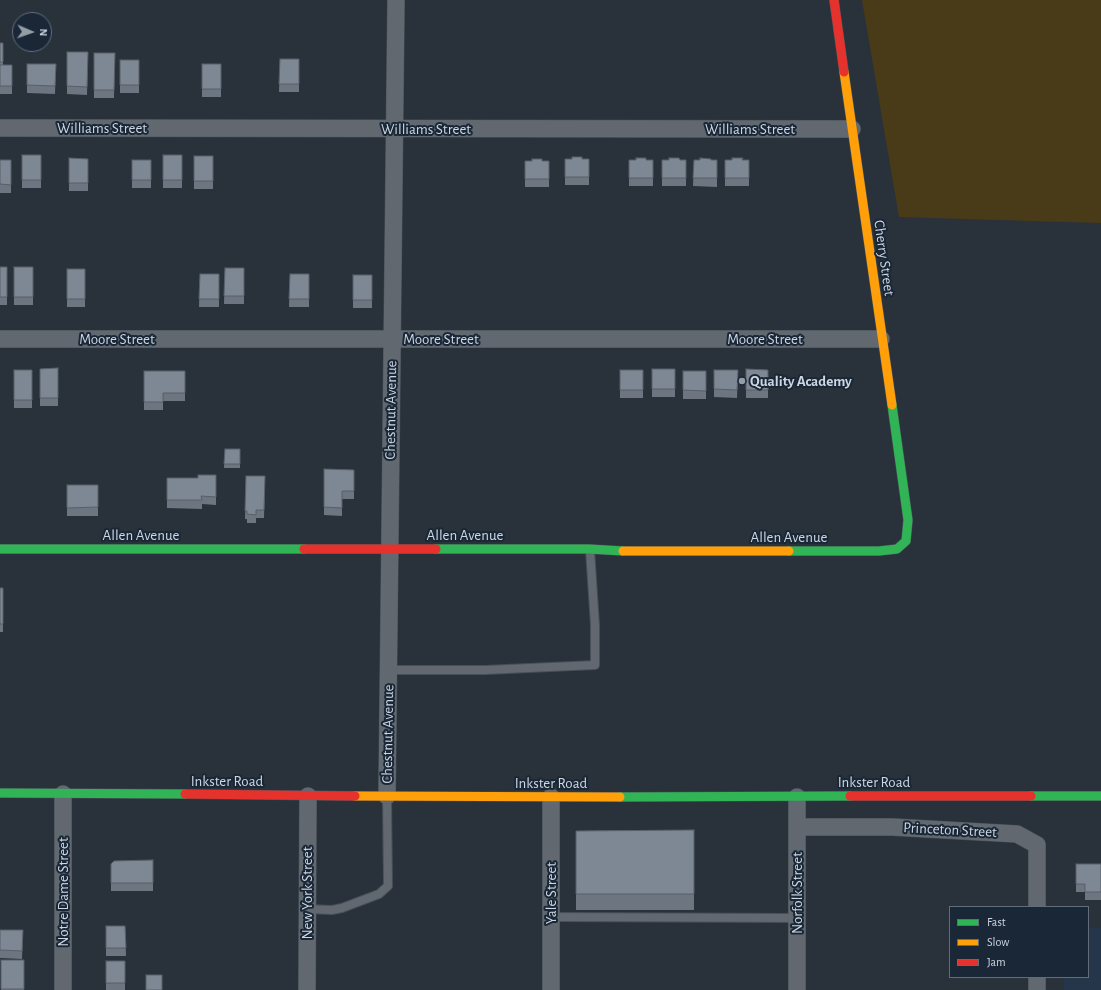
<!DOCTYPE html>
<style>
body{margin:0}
#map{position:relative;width:1101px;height:990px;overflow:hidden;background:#29323b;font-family:"Alegreya Sans",sans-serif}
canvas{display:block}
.legend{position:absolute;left:949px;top:906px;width:140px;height:72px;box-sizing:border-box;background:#192737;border:1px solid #616d7b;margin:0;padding:5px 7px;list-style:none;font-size:12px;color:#cdd6e1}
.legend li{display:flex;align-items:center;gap:8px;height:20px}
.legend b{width:20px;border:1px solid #616d7b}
.north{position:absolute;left:12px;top:12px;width:40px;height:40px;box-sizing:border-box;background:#192737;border:1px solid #616d7b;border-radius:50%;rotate:92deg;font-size:11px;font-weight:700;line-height:16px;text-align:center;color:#cdd6e1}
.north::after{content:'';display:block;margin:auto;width:14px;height:18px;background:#949da7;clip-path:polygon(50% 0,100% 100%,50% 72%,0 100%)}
</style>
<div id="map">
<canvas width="1101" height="990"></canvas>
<ul class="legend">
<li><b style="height:5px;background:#30b455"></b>Fast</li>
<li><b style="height:5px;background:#ff9f0a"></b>Slow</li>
<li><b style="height:5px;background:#e5322d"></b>Jam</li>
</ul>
<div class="north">N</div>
</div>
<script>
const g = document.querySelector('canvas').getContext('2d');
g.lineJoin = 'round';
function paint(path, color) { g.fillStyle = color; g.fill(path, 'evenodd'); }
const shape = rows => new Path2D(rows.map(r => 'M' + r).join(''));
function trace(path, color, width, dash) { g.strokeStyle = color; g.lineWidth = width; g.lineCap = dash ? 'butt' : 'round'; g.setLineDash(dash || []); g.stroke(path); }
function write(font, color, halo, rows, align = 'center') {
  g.font = font + ' "Alegreya Sans",sans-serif'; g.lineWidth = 4; g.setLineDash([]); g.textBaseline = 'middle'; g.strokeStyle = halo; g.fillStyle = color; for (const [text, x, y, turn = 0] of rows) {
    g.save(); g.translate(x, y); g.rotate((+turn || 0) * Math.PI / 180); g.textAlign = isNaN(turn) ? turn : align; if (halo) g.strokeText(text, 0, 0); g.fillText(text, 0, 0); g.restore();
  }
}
paint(shape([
 [1088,928,1101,928,1101,990,1064,990,1064,977,1088,977]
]), '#25354a');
paint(shape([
 [862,0,1101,0,1101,223,899,217]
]), '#493b17');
const lane = shape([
 [389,670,485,670,595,665,595,625,590,550],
 [307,909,332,910,342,908,379,894,388,886,387,797],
 [551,917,797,918]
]);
const street = shape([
 [0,128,852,129],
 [0,339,881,339],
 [387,796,396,0],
 [798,827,892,827,1017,834,1037,845,1037,907],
 [1037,977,1037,990],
 [63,990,63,794],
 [307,990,308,796],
 [551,990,551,797],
 [797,990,797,797]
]);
const fast = shape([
 [0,549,304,549],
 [436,549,589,549,623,551],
 [789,551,879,551,897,549,906,541,908,520,892,405],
 [0,793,185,794],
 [1031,796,1101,796],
 [620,797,850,796]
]);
const slow = shape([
 [844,72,892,405],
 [623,551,789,551],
 [355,796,620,797]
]);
const jam = shape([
 [834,0,844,72],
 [304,549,436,549],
 [185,794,355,796],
 [850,796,1031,796]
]);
trace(lane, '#474f57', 10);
trace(street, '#474f57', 18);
trace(fast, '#474f57', 10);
trace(slow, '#474f57', 10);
trace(jam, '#474f57', 10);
trace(lane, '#61686f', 8);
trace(street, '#61686f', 17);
trace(fast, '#30b455', 9);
trace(slow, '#ff9f0a', 9);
trace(jam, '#e5322d', 9);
paint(shape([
 [0,43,3,43,3,65,12,65,12,94,0,94],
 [67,52,88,52,87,95,67,94],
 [94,53,115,53,114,98,94,98],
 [280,59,299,59,299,92,279,92],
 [120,60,139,60,139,93,120,93],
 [27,64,56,64,55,94,27,93],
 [202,64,221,64,221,97,202,97],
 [22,155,41,155,41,188,22,188],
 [163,155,182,155,182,188,163,188],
 [194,156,213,156,213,189,194,189],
 [69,158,88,159,88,191,69,191],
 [565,159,589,159,589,185,565,185],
 [0,160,11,160,11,193,0,193],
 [132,160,151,160,151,188,132,188],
 [629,160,653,160,653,186,629,186],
 [662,160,686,160,686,186,662,186],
 [694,160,717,160,717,187,693,186],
 [725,160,749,160,749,186,725,186],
 [525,161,549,161,549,187,525,187],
 [0,267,7,267,7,305,0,305],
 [14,267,33,267,33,305,14,305],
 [225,268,244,268,244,304,224,304],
 [67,269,85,269,85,307,67,307],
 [200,274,219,274,219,307,199,307],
 [290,274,309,274,309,307,289,307],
 [353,275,372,275,372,308,353,308],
 [58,368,58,406,40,406,40,369],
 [652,369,675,369,675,397,652,397],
 [746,369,768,370,768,398,746,398],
 [14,370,32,370,32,408,14,408],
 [620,370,643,370,643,398,620,398],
 [714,370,738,370,737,398,714,397],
 [144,371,185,371,185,401,163,401,163,410,144,410],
 [683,371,706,371,706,399,683,399],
 [225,449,240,449,240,468,224,468],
 [324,469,354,470,354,499,342,499,342,516,324,515],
 [216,475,216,505,202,504,202,509,167,508,167,478,198,478],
 [246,476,265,476,264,518,256,518,256,523,247,523,247,519,245,519],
 [67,485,98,485,98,516,67,516],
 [0,588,3,588,3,632,0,632],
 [694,830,694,910,576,910,576,831],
 [153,860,153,891,111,891,111,864],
 [1076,864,1101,864,1101,900,1085,900,1085,892,1076,892],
 [106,926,125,926,126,956,106,956],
 [0,930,23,930,22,959,0,958],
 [1,960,24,960,24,990,1,990],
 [106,961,125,961,125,990,106,990]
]), '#6c7580');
const building = shape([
 [0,43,3,43,3,62,0,62,0,43],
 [67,52,88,52,87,87,67,86,67,52],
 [94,53,115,53,114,90,94,90,94,53],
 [280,59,299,59,299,84,279,84,280,59],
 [120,60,139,60,139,85,120,85,120,60],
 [27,64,56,64,55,86,27,85,27,64],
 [202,64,221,64,221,89,202,89,202,64],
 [0,65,12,65,12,86,0,86,0,65],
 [22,155,41,155,41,180,22,180,22,155],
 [163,155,182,155,182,180,163,180,163,155],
 [194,156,213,156,213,181,194,181,194,156],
 [572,157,582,157,582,159,589,159,589,177,565,177,565,159,572,159,572,157],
 [69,158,88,159,88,183,69,183,69,158],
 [636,158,646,158,646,160,653,160,653,178,629,178,629,160,636,160,636,158],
 [669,158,679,158,680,160,686,160,686,178,662,178,662,160,669,160,669,158],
 [700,158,711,159,711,160,717,160,717,178,693,178,694,160,700,160,700,158],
 [732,158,743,158,742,160,749,160,749,178,725,178,725,160,732,160,732,158],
 [532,159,542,159,542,161,549,161,549,179,525,179,525,161,532,161,532,159],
 [0,160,11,160,11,185,0,184,0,160],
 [132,160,151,160,151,180,132,180,132,160],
 [0,267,7,267,7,297,0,297,0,267],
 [14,267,33,267,33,297,14,297,14,267],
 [225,268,244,268,244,296,224,296,225,268],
 [67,269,85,269,85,299,67,299,67,269],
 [200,274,219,274,219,299,199,299,200,274],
 [290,274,309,274,309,299,289,299,290,274],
 [353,275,372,275,372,300,353,300,353,275],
 [58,368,58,398,40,398,40,369,58,368],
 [652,369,675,369,675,389,652,389,652,369],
 [746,369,768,370,768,390,746,390,746,369],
 [14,370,32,370,32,400,14,400,14,370],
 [620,370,643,370,643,390,620,390,620,370],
 [714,370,738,370,737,390,714,389,714,370],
 [144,371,185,371,185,393,163,393,163,402,144,402,144,371],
 [683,371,706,371,706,391,683,390,683,371],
 [225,449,240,449,240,464,224,464,225,449],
 [324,469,354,470,354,491,342,491,342,508,324,507,324,469],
 [198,475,216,475,216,497,201,496,202,500,167,500,167,478,198,478,198,475],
 [246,476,265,476,264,510,256,510,256,515,247,514,247,511,245,511,246,476],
 [67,485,98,485,98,507,67,508,67,485],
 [0,588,3,588,3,624,0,624,0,588],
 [694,830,694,894,576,894,576,831,694,830],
 [153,860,153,883,111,883,111,864,114,861,153,860],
 [1076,864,1101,864,1101,892,1085,892,1085,884,1076,884,1076,864],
 [106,926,125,926,126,948,106,948,106,926],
 [0,930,23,930,22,951,0,950,0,930],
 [1,960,24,960,24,989,1,989,1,960],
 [106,961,125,961,125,983,106,983,106,961],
 [146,975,162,975,162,990,146,990,146,975]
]);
paint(building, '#7e8895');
trace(building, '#585f68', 1);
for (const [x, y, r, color] of [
 [742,381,4,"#949da7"]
]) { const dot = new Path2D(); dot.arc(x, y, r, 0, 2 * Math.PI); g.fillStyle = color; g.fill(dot); trace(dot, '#192737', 1.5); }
write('15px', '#cdd6e1', '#192737', [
 ["Williams Street",102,128],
 ["Williams Street",426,129],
 ["Williams Street",750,129],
 ["Cherry Street",884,258,82],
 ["Moore Street",117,339],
 ["Moore Street",441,339],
 ["Moore Street",765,339],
 ["Chestnut Avenue",391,410,-89],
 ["Allen Avenue",141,535],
 ["Allen Avenue",465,535],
 ["Allen Avenue",789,537],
 ["Chestnut Avenue",388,734,-89],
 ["Inkster Road",227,781],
 ["Inkster Road",874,782],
 ["Inkster Road",551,783],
 ["Princeton Street",950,830,3],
 ["Notre Dame Street",63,892,-90],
 ["New York Street",307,893,-90],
 ["Yale Street",551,893,-90],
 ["Norfolk Street",797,893,-90]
]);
write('bold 15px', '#cdd6e1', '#192737', [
 ["Quality Academy",750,381]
], 'left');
</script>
